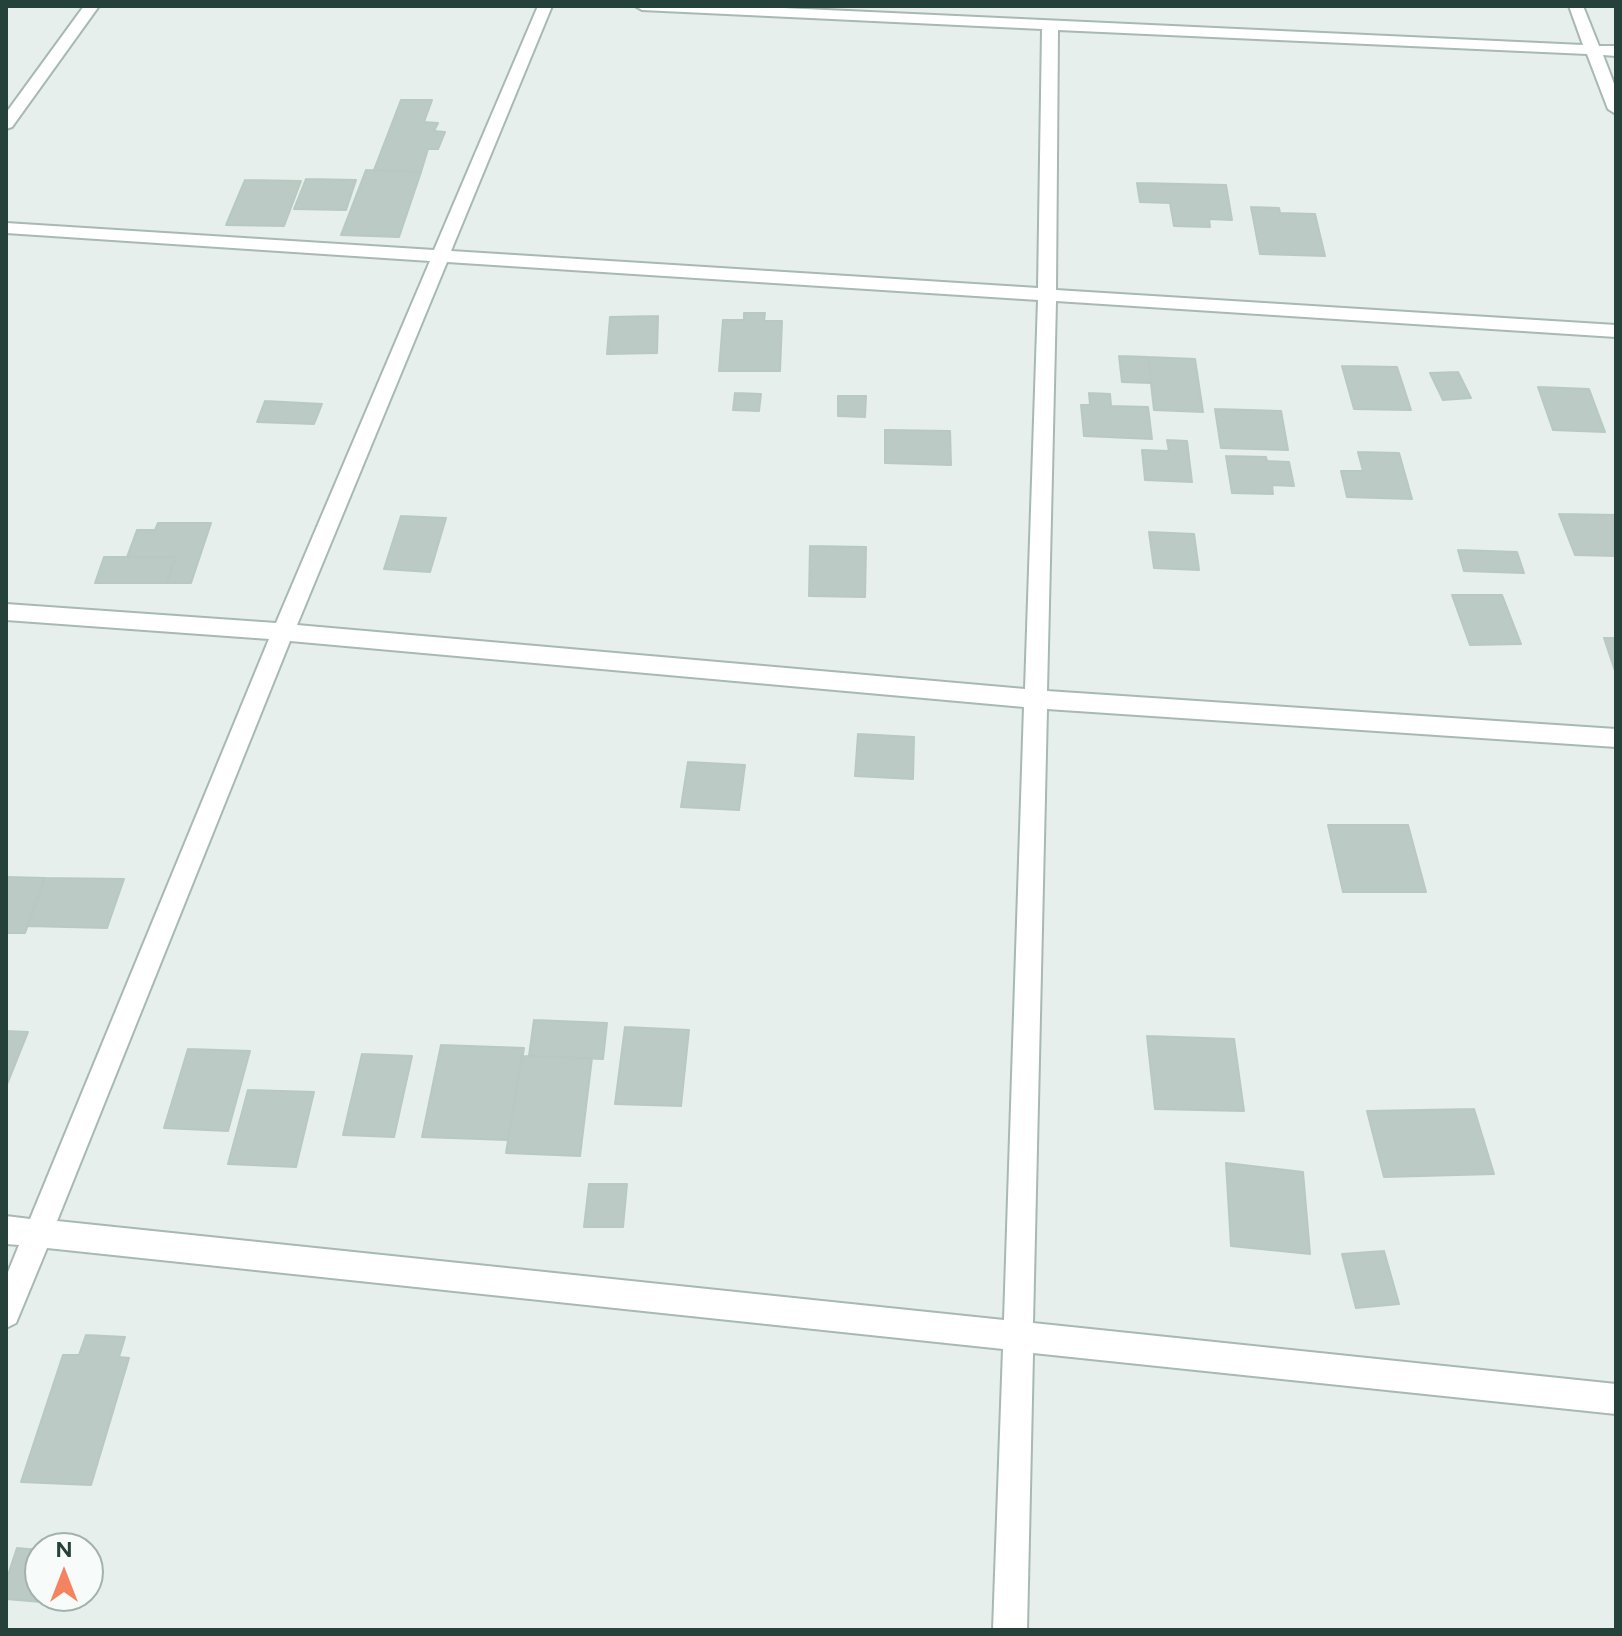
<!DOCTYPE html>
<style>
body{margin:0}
#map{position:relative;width:1622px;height:1636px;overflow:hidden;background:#e6efeb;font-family:Figtree,sans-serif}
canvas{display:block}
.frame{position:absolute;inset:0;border:8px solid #24423a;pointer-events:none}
.north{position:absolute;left:24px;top:1532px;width:80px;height:80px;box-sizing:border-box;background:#f7fbf9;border:2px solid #a3b1ad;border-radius:50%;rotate:0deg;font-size:22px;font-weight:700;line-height:32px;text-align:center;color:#24423a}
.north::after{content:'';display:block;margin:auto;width:28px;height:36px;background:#f4845f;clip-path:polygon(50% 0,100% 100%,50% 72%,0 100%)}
</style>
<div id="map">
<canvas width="1622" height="1636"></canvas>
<div class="frame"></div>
<div class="north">N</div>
</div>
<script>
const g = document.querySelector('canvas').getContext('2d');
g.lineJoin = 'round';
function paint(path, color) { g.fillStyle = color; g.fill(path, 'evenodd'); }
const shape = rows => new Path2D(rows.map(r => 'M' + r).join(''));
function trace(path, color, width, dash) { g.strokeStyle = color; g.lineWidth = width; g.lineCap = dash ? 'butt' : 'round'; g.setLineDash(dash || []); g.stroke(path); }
const building = shape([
 [401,100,432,100,424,122,438,123,434,131,445,132,438,149,428,149,421,172,374,170,401,100],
 [366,170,421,172,399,237,341,235,366,170],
 [306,179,356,180,346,210,294,209,306,179],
 [245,180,301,181,284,226,226,225,245,180],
 [1137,183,1226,185,1232,220,1209,219,1210,227,1174,226,1170,203,1140,202,1137,183],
 [1251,207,1279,208,1280,213,1315,214,1325,256,1260,254,1251,207],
 [744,313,765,313,764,321,782,321,780,371,719,371,723,320,744,320,744,313],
 [658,316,657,353,607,354,610,317,658,316],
 [1119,356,1148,357,1151,383,1122,382,1119,356],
 [1148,357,1195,359,1203,412,1154,410,1148,357],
 [1342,366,1397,367,1411,410,1354,409,1342,366],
 [1458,372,1471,398,1443,400,1430,373,1458,372],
 [1538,387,1589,389,1605,432,1553,430,1538,387],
 [735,393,761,394,759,411,733,410,735,393],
 [1089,393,1110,394,1111,406,1148,407,1152,439,1084,436,1081,405,1090,405,1089,393],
 [838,396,866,396,865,417,838,416,838,396],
 [265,401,322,404,314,424,257,422,265,401],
 [1215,409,1281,411,1288,450,1221,448,1215,409],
 [885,430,950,431,951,465,885,463,885,430],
 [1167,440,1187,441,1192,482,1145,480,1142,450,1169,451,1167,440],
 [1358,452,1399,453,1412,499,1347,497,1341,471,1363,471,1358,452],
 [1226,456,1266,457,1267,461,1289,462,1294,486,1272,485,1273,494,1232,493,1226,456],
 [1559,514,1616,515,1616,556,1575,555,1559,514],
 [401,516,446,518,430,572,384,569,401,516],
 [158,523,211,523,191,583,167,583,175,557,127,557,137,530,155,530,158,523],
 [1149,532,1194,534,1199,570,1154,568,1149,532],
 [810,546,866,547,865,597,809,596,810,546],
 [1458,550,1517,552,1524,573,1464,571,1458,550],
 [104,557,175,557,167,583,95,583,104,557],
 [1452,595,1502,595,1521,644,1470,645,1452,595],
 [1604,638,1616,638,1616,674,1604,638],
 [858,734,914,737,913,779,855,776,858,734],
 [688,762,745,765,739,810,681,807,688,762],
 [1328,825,1408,825,1426,892,1343,892,1328,825],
 [6,877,45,878,25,933,6,933,6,877],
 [45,878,124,879,107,928,27,926,45,878],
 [534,1020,607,1023,603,1059,529,1056,534,1020],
 [625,1027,689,1030,681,1106,615,1104,625,1027],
 [6,1031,28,1032,6,1087,6,1031],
 [1147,1036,1234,1039,1244,1111,1155,1109,1147,1036],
 [441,1045,524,1048,508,1140,422,1137,441,1045],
 [188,1049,250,1051,228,1131,164,1128,188,1049],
 [362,1054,412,1056,394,1137,343,1135,362,1054],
 [522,1056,592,1058,580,1156,506,1153,522,1056],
 [248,1090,314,1092,296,1167,228,1164,248,1090],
 [1474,1109,1494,1174,1384,1177,1367,1111,1474,1109],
 [1226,1163,1303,1172,1310,1254,1231,1246,1226,1163],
 [589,1184,627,1184,623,1227,584,1227,589,1184],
 [1384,1251,1399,1304,1356,1308,1342,1254,1384,1251],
 [86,1335,125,1337,119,1357,129,1358,91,1485,21,1482,63,1355,79,1355,86,1335],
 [17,1548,40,1550,40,1596,55,1596,53,1603,6,1599,6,1581,17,1548]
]);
paint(building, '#bbcac4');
trace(building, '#b8c9c2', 2);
const minor = shape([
 [84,6,99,6,12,127,6,129,6,113,84,6],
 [538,6,552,6,451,251,1038,288,1042,29,642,10,635,6,740,6,1583,45,1569,6,1583,6,1599,46,1616,46,1616,56,1603,55,1616,89,1616,114,1608,109,1587,54,1058,30,1056,290,1616,325,1616,337,1056,301,1047,691,1616,729,1616,747,1047,709,1033,1323,1616,1384,1616,1414,1033,1353,1027,1630,993,1630,1003,1349,47,1248,16,1323,6,1328,6,1277,19,1245,6,1244,6,1216,30,1219,269,639,6,620,6,604,276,623,430,261,6,233,6,223,434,250,538,6],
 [447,262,1038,300,1025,689,297,625,447,262],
 [290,641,1024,707,1004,1320,57,1221,290,641]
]);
trace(minor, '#a8b8b2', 4);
paint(minor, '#fff');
</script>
